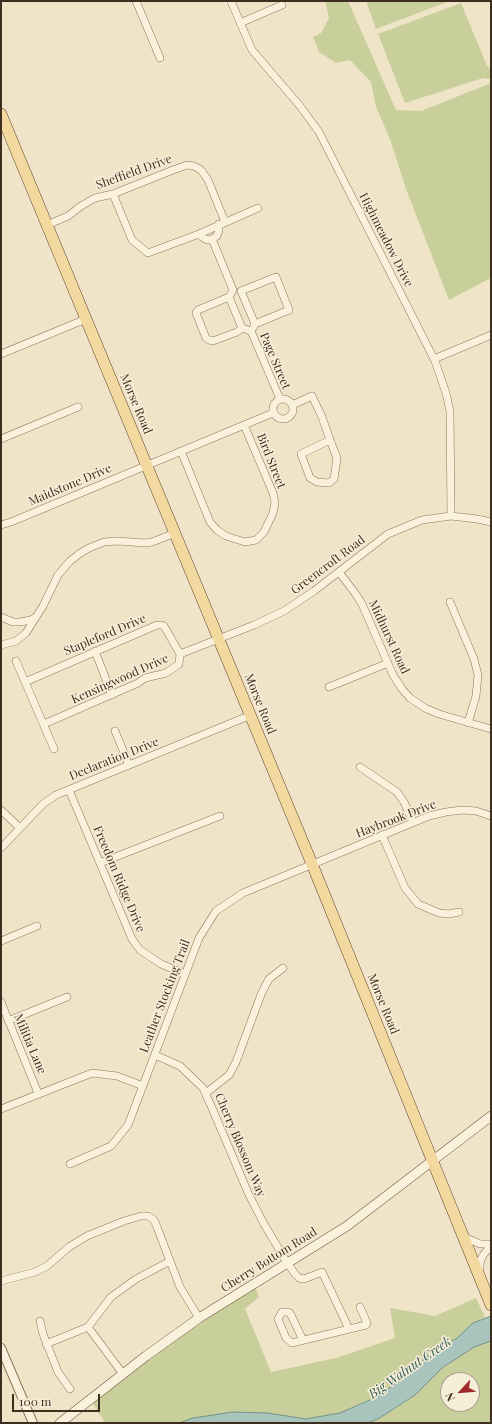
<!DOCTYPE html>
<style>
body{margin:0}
#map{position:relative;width:492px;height:1424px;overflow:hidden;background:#f0e4c8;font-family:"Playfair Display",serif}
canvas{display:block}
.frame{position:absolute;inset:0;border:2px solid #3d2e20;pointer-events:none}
.north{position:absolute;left:440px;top:1372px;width:40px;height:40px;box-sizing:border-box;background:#f7eed8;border:1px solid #ada18e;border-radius:50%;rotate:244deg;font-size:11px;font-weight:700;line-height:16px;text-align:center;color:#3d2e20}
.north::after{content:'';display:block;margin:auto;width:14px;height:18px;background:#9e2a2b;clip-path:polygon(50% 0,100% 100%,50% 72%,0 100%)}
.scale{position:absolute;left:12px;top:1394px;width:88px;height:18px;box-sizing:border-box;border:2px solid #3d2e20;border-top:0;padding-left:5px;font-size:12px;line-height:14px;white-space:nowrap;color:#3d2e20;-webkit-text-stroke:3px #f7eed8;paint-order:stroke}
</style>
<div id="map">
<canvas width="492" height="1424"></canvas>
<div class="frame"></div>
<div class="north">N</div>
<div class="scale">100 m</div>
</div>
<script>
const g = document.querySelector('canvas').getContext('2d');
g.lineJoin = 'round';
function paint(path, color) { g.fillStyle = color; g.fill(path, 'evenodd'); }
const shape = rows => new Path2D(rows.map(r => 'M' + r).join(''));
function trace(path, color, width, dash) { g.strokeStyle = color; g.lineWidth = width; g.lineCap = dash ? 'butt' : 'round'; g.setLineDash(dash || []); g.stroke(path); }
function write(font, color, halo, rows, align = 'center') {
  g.font = font + ' "Playfair Display",serif'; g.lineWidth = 3; g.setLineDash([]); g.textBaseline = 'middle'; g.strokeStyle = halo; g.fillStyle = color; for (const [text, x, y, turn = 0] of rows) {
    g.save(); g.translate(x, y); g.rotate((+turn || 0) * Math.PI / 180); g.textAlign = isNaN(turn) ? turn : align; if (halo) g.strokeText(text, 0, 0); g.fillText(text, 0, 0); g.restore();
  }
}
paint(shape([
 [325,1,348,1,396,110,421,111,491,83,491,278,449,300,406,189,390,139,376,107,371,82,350,60,336,63,319,52,313,37,321,33,329,18],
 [366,1,450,1,376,29],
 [461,3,487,66,491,69,490,79,483,78,405,103,378,34],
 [255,1287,259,1297,245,1309,271,1372,336,1358,395,1338,390,1308,435,1316,476,1298,485,1317,473,1323,456,1339,437,1347,407,1375,379,1396,340,1413,306,1419,267,1413,193,1418,179,1423,105,1423,92,1402,179,1337],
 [491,1341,491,1423,367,1423,378,1419,415,1395,442,1368,474,1347],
 [448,1380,472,1380,472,1404,448,1404]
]), '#c9cf9b');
const water = shape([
 [491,1316,491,1341,474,1347,442,1368,415,1395,378,1419,367,1423,179,1423,193,1418,233,1412,267,1413,306,1419,340,1413,379,1396,407,1375,437,1347,456,1339,473,1323,491,1316]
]);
paint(water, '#a9c4bc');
trace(water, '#6f938a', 1);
const minor = shape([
 [136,1,160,58],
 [231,1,252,50,300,106,319,132,435,361,446,393,450,411,451,516],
 [240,23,282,5],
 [113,194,132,240,148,253,199,234,258,208],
 [47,225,68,216,81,206,95,198,113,194,173,170,187,165,194,166,201,170,208,180,225,222],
 [199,234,202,237,207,240,212,239,217,236,219,230,219,224],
 [212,239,233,290,229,297,242,328,251,331,280,399],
 [241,291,276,277,289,310,255,324],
 [241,291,255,324,253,328],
 [229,297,198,310,196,313,206,338,209,340,213,341,237,332,242,328],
 [1,354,86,319],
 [434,359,491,335],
 '273 409a10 10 0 1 1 20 0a10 10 0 1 1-20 0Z',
 [292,405,312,396,322,417,330,440,337,458,334,479,329,483,317,482,310,478,301,454,330,440],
 [1,439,78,407],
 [181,451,210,522,217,530,226,536,245,542,256,540,264,532,273,513,275,503,273,493,244,425],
 [1,525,11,522,273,413],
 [339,572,355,593,362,604,393,675,402,689,410,698,425,708,439,714,491,729],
 [450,602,474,659,478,675,476,696,468,723],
 [1,617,13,622,20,622,31,620,36,617],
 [1,645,16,641,26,633,43,606,58,575,70,561,79,554,89,548,104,542,117,541,145,543,152,542,175,533],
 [95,651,112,695],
 [180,654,254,625,284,611,314,591,388,534,422,520,451,516,477,519,491,522],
 [16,661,54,749],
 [25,682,157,625,161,625,164,626,180,654],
 [329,687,388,663],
 [44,724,138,683,145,678,166,673,179,664,180,654],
 [115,731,129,765],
 [360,767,397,792,404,802,413,822],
 [69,790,132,939,140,950,161,964,185,974],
 [1,810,20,828],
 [382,835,405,888,418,904,439,913,449,914,459,912],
 [1,848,43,804,56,795,251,715],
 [100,863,220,816],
 [1,941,37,926],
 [1,1002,38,1093],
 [8,1021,67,997],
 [155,1055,180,1066,203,1088,212,1108,249,1195,264,1224,286,1261,295,1274,299,1278,304,1279,322,1272,349,1329],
 [206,1093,229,1075,236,1062,262,992,269,979,283,968],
 [1,1109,92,1073,117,1076,143,1086],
 [70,1164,111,1146,128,1125,199,938,216,911,243,893,429,816,446,812,462,810,476,811,491,816],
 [464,1237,480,1244,491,1244],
 [479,1271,481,1259,484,1254,491,1246],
 [1,1281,35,1272,47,1266,69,1247,87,1236,124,1221,141,1216,148,1216,154,1220,157,1227,180,1287,199,1318],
 [40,1321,43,1334,58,1372,70,1389],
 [88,1327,123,1374],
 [303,1340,290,1313,286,1312,282,1312,278,1319,286,1338,292,1343,366,1325,367,1323,360,1307],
 [46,1344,88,1327,111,1297,136,1279,170,1261]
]);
const tertiary = shape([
 [1,1348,33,1423]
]);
const secondary = shape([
 [60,1423,146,1356,199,1318,347,1226,491,1116]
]);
const primary = shape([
 [1,114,312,864,491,1305]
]);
trace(minor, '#8d765c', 8);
trace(tertiary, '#8d765c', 10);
trace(secondary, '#6f573f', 10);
trace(primary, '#5b4430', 12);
trace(minor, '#faf1dc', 7);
trace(tertiary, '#faf1dc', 8);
trace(secondary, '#faf1dc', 9);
trace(primary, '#f3d9a0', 11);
write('12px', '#3d2e20', '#f7eed8', [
 ["Sheffield Drive",134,172,-20],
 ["Highmeadow Drive",386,240,63],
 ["Page Street",275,361,67],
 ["Morse Road",136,404,67],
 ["Bird Street",271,461,68],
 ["Maidstone Drive",70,485,-23],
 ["Greencroft Road",328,565,-37],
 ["Stapleford Drive",105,635,-23],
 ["Midhurst Road",389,637,65],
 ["Kensingwood Drive",120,679,-24],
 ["Morse Road",260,704,68],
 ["Declaration Drive",114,759,-22],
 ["Haybrook Drive",396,819,-21],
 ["Freedom Ridge Drive",119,879,67],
 ["Leather Stocking Trail",165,996,-69],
 ["Morse Road",383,1004,68],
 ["Militia Lane",30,1044,67],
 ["Cherry Blossom Way",240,1145,67],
 ["Cherry Bottom Road",269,1260,-32]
]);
write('italic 13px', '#2f5d5a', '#f7eed8', [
 ["Big Walnut Creek",410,1368,-35]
]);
</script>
